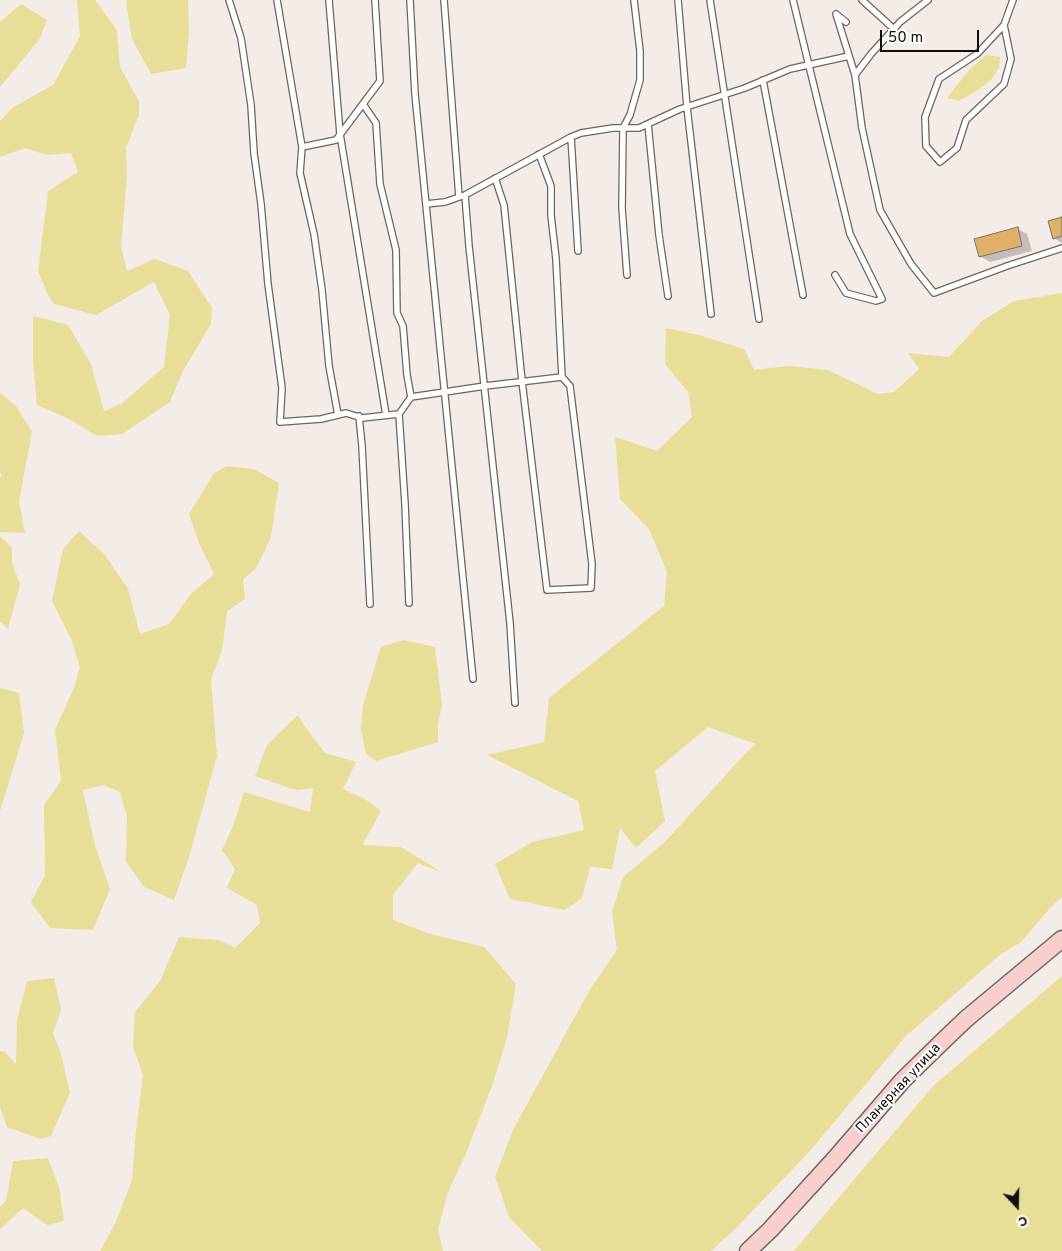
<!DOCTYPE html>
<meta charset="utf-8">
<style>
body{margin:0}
#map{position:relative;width:1062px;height:1251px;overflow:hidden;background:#f4ece7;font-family:Overpass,sans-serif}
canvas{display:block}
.north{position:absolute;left:992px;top:1181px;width:50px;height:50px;-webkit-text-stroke:4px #fff;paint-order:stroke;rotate:159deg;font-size:14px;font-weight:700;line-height:20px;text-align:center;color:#110e0d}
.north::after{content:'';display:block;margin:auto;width:18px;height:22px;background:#110e0d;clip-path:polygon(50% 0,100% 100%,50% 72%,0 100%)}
.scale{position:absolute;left:880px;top:30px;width:99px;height:22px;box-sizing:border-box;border:2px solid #110e0d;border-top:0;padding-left:6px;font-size:15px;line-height:18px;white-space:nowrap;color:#110e0d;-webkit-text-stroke:4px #fff;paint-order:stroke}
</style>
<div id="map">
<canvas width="1062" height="1251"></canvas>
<div class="north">С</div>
<div class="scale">50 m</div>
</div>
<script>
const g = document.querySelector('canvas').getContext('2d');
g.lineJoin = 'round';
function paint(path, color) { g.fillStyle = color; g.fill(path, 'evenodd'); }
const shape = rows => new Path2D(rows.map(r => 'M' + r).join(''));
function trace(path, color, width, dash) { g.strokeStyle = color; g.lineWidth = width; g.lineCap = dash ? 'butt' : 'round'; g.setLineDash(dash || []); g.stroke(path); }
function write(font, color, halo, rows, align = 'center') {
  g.font = font + ' Overpass,sans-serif'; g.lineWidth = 4; g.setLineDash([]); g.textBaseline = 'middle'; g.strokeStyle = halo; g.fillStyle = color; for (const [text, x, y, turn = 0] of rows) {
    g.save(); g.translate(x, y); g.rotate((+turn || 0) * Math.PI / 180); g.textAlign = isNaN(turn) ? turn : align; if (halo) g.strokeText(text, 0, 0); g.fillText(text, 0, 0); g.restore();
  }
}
paint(shape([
 [77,0,95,0,117,30,120,67,139,101,139,115,126,148,127,178,121,246,127,271,155,259,188,271,212,308,211,324,183,371,170,402,122,434,97,436,69,419,37,405,33,362,33,316,68,325,91,364,104,411,121,404,164,367,170,315,154,282,96,315,54,304,48,295,38,271,48,191,78,172,71,153,47,155,25,148,0,157,0,121,12,108,53,85,80,36],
 [126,0,188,0,189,32,186,68,151,74,132,39],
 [21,4,47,20,39,40,0,87,0,22],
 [986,55,1000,57,999,68,991,80,975,92,959,101,947,98,969,70],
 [1062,293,1062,897,1052,906,1021,942,1001,954,906,1036,809,1152,735,1229,711,1251,542,1251,509,1217,495,1177,513,1130,589,991,617,950,612,912,623,877,664,843,743,756,756,744,708,727,655,771,665,821,636,848,620,828,612,869,590,867,582,898,565,910,510,899,495,864,532,842,584,830,578,801,487,755,544,742,549,698,664,606,667,572,649,529,620,499,615,437,657,451,692,417,688,392,665,364,666,328,699,335,744,349,754,370,789,366,828,370,878,394,894,392,919,369,908,353,949,357,982,321,1014,301],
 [0,393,16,406,32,432,19,502,25,533,0,532,0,477,2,476,0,471],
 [227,466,254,469,279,483,271,537,257,567,243,580,245,599,227,611,222,651,211,680,217,756,189,857,174,900,144,887,126,862,127,817,120,792,103,785,83,790,95,845,110,889,93,930,50,928,31,902,45,875,44,805,61,781,55,730,74,688,80,667,71,639,52,601,63,549,79,531,105,555,128,589,140,634,169,624,192,593,214,574,199,543,189,514,214,473],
 [0,536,12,548,12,563,20,584,8,629,0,621],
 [403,640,435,647,442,705,438,725,438,742,376,761,366,754,361,730,363,705,381,647],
 [0,688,19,693,24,733,0,811],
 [298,715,303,724,325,753,356,762,343,789,365,799,381,811,362,845,401,847,443,873,418,863,393,895,393,920,430,934,484,947,516,984,507,1038,492,1086,467,1151,448,1192,438,1229,443,1250,442,1251,100,1251,115,1224,132,1180,136,1130,143,1075,133,1047,135,1012,160,981,179,937,218,940,235,948,260,923,257,905,227,888,235,869,222,850,233,826,244,792,310,812,313,788,296,790,255,776,267,745],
 [1062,976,1062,1251,794,1251,933,1086],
 [54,978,61,1010,53,1033,61,1054,70,1093,51,1136,40,1139,7,1127,0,1107,0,1051,5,1052,16,1064,17,1020,27,981],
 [48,1158,59,1187,64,1221,47,1225,23,1208,0,1229,0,1207,6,1201,13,1161]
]), '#e7df97');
paint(shape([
 [1062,218,1062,243,1054,238],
 [1018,229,1027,234,1032,251,990,262,980,256]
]), '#0003');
const building = shape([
 [1062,217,1062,236,1053,239,1048,221,1062,217],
 [1018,227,1022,246,979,257,974,239,1018,227]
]);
paint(building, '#dfb067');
trace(building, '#77736d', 1);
const service = shape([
 [229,0,241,38,251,105,254,153,261,204,268,284,282,388,280,422,321,419,346,413,362,418,399,414],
 [277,0,302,147,300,173,314,234,322,290,329,366,338,415],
 [329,0,340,134,386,415],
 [410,0,415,94,473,679],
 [444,0,459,197],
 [678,0,687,107,711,314],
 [710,0,759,319],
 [793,0,850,234,882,299,876,301,846,293,835,275],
 [862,0,894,29],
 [928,0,900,22,871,54,855,75,862,128,880,210,911,264,934,293,1007,266,1062,248],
 [846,22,836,14,855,75],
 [1004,25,1011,59,1004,84,966,120,957,148,940,162,926,146,925,117,939,79,977,54,1004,25,1013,0],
 [763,80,803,295],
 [363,104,376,123,380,184,396,250,397,313,403,326,407,375,411,397,399,414,405,504,409,603],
 [648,124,659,235,668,296],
 [302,147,336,140,380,81,375,0],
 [495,178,504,205,522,381,547,590,591,588,592,564,570,386,562,377,556,259,551,215,551,186,539,154],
 [465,195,469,246,510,623,515,703],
 [426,204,445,202,465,195,571,137],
 [578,251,571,137,581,133,613,128,639,128,680,109,745,88,790,69,849,56],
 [627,275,622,208,623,128,630,115,640,80,640,51,634,0],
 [411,397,485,386,562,377],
 [359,416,362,446,370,604]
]);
const secondary = shape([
 [748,1251,770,1230,833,1161,903,1080,944,1040,966,1019,1062,939]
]);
trace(service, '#6b6461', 8);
trace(secondary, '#6b6461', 19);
trace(service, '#fff', 5.5);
trace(secondary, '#f7d0ce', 16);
write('14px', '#110e0d', '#fff', [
 ["Планерная улица",899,1089,-47]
]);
</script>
